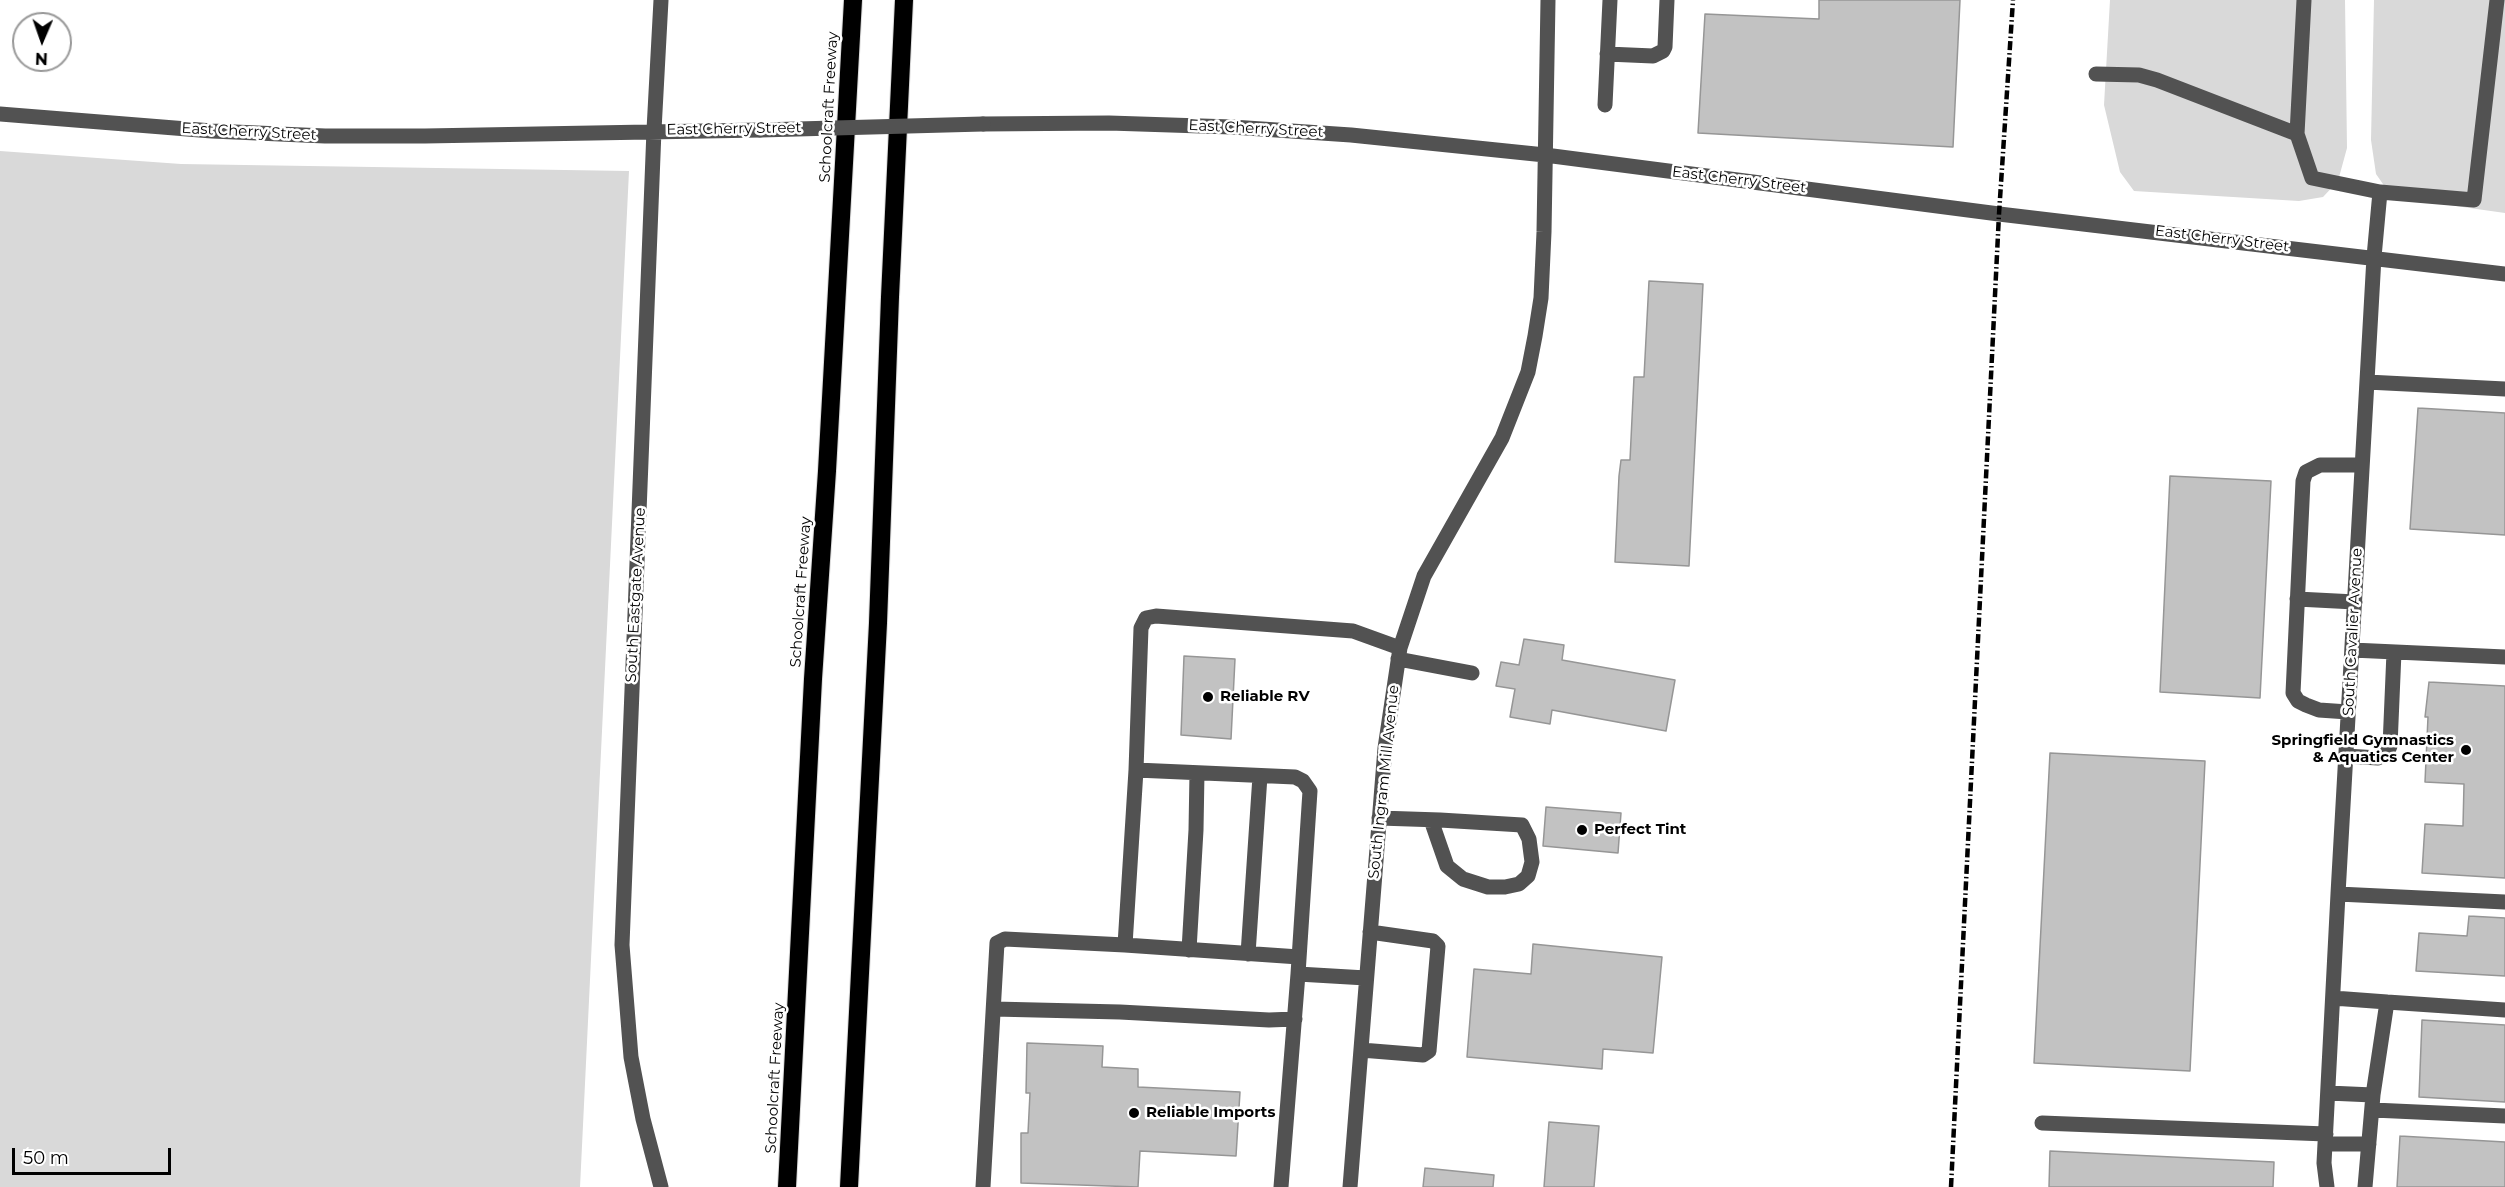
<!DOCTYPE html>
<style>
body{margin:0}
#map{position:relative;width:2505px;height:1187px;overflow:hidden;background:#fff;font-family:Montserrat,sans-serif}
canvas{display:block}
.north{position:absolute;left:12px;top:12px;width:60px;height:60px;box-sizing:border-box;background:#fff;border:2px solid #999;border-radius:50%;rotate:182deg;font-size:16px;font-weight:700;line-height:24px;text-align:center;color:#000}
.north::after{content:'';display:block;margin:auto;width:21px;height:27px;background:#000;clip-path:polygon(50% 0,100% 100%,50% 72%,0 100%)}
.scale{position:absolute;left:12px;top:1148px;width:159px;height:27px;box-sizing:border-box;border:3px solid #000;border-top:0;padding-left:8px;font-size:18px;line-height:21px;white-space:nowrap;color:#000;-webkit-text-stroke:4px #fff;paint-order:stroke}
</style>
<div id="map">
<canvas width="2505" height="1187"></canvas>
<div class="north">N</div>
<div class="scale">50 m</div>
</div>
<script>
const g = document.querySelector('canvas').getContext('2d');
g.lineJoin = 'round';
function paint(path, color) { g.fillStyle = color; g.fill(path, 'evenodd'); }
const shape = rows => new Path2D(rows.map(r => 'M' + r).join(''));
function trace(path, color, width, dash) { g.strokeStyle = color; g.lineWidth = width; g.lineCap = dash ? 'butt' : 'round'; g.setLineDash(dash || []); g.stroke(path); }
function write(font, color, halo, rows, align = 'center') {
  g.font = font + ' Montserrat,sans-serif'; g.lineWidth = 5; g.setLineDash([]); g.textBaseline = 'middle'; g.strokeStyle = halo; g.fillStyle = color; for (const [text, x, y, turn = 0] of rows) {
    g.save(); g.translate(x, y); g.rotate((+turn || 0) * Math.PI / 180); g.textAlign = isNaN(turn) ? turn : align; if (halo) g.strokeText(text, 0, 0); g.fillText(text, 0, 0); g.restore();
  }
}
paint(shape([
 [2110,0,2345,0,2347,148,2338,181,2323,197,2299,201,2134,191,2120,172,2104,105],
 [2374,0,2505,0,2505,213,2392,197,2376,174,2371,140],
 [0,151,181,164,629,171,580,1187,0,1187]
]), '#d9d9d9');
const building = shape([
 [1819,0,1960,0,1953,147,1698,133,1705,14,1819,19,1819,0],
 [1649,281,1703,284,1689,566,1615,562,1619,476,1621,460,1630,460,1634,377,1644,377,1649,281],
 [2418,408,2505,413,2505,535,2410,529,2418,408],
 [2170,476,2271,481,2260,698,2160,692,2170,476],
 [1524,639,1564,645,1562,660,1675,680,1666,731,1552,710,1550,724,1510,717,1515,689,1496,686,1501,662,1519,665,1524,639],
 [1184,656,1235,659,1231,739,1181,735,1184,656],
 [2429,682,2505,686,2505,878,2422,873,2425,824,2463,826,2464,784,2425,782,2428,717,2425,717,2429,682],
 [2050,753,2205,761,2190,1071,2034,1063,2050,753],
 [1546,807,1621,813,1618,853,1543,846,1546,807],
 [2469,916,2505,918,2505,976,2416,971,2419,933,2467,936,2469,916],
 [1533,944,1662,957,1653,1053,1603,1049,1602,1069,1467,1057,1474,969,1531,974,1533,944],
 [2422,1020,2505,1025,2505,1102,2419,1097,2422,1020],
 [1027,1043,1103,1046,1102,1067,1138,1069,1138,1087,1240,1092,1236,1156,1140,1151,1138,1187,1021,1183,1021,1133,1028,1133,1030,1093,1026,1093,1027,1043],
 [1549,1122,1599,1126,1594,1187,1544,1187,1549,1122],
 [2400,1136,2505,1142,2505,1187,2397,1187,2400,1136],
 [2050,1151,2274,1162,2273,1187,2049,1187,2050,1151],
 [1425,1168,1494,1175,1493,1187,1423,1187,1425,1168]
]);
paint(building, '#c2c2c2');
trace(building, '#969696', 1.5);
const highway = shape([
 [787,1187,813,679,827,471,853,0],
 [849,1187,878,623,890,297,904,0]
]);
trace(highway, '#dbdbdb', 20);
trace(shape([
 [661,0,654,130,622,945,631,1057,643,1119,661,1187],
 [2304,0,2297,134,2312,178,2380,192],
 [1607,54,1653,56,1663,51,1665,47,1667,0],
 [2096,74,2139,75,2157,80,2297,134],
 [1605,105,1610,0],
 [0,114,212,131,325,136,425,136,760,130],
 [983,124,1109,123,1232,127,1351,135,1545,155,1999,214,2505,274],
 [2367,382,2505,389],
 [2297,599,2355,602],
 [2352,650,2505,657],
 [1398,659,1472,673],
 [2348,712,2319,710,2306,705,2298,701,2293,693,2303,481,2306,472,2320,465,2362,465],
 [2346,756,2378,758,2387,753,2390,746,2394,652],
 [1136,770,1141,628,1146,618,1156,616,1353,631,1400,648],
 [1379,818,1440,820,1522,825,1529,839,1532,862,1528,876,1519,884,1505,887,1488,887,1463,879,1447,866,1431,820],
 [2338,894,2505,902],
 [1125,945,1299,957],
 [1189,950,1196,830,1197,773],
 [1248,954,1260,776],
 [1298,974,1366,978],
 [2333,998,2387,1002],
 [994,1009,1120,1012,1269,1020,1295,1019],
 [1361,1050,1423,1055,1429,1051,1438,946,1433,941,1370,932],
 [2328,1093,2373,1095],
 [2373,1110,2505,1116],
 [2042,1123,2326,1134],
 [2325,1144,2369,1144],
 [983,1187,997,943,1005,939,1125,945,1136,770,1295,777,1303,781,1310,791,1298,974,1281,1187],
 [1350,1187,1385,748,1400,648,1424,576,1502,438,1528,372,1535,336,1541,298,1544,232,1548,0],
 [2327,1187,2324,1163,2338,894,2374,257,2380,192,2474,200,2497,0],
 [2365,1187,2373,1095,2387,1002,2505,1010]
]), '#525252', 15);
trace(highway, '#000', 18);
trace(shape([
 [1951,1187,1999,214,2013,0]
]), '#000', 4.5, [9, 3, 1.5, 3]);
trace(shape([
 [760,130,983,124]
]), '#525252', 15);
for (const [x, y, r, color] of [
 [1208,697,6,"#000"],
 [2466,750,6,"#000"],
 [1582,830,6,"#000"],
 [1134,1113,6,"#000"]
]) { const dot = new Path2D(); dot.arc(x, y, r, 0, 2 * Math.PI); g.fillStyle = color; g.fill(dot); trace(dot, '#fff', 2); }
write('15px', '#000', '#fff', [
 ["Schoolcraft Freeway",829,107,-87],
 ["East Cherry Street",734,129,-1],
 ["East Cherry Street",1256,129,3],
 ["East Cherry Street",249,132,3],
 ["East Cherry Street",1739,180,7],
 ["East Cherry Street",2222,239,7],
 ["Schoolcraft Freeway",801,592,-86],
 ["South Eastgate Avenue",636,595,-87],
 ["South Cavalier Avenue",2353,632,-87],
 ["South Ingram Mill Avenue",1384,782,-84],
 ["Schoolcraft Freeway",775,1078,-87]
]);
write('bold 15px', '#000', '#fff', [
 ["Reliable RV",1220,697],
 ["Springfield Gymnastics",2454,741,"right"],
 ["& Aquatics Center",2454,758,"right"],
 ["Perfect Tint",1594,830],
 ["Reliable Imports",1146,1113]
], 'left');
</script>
